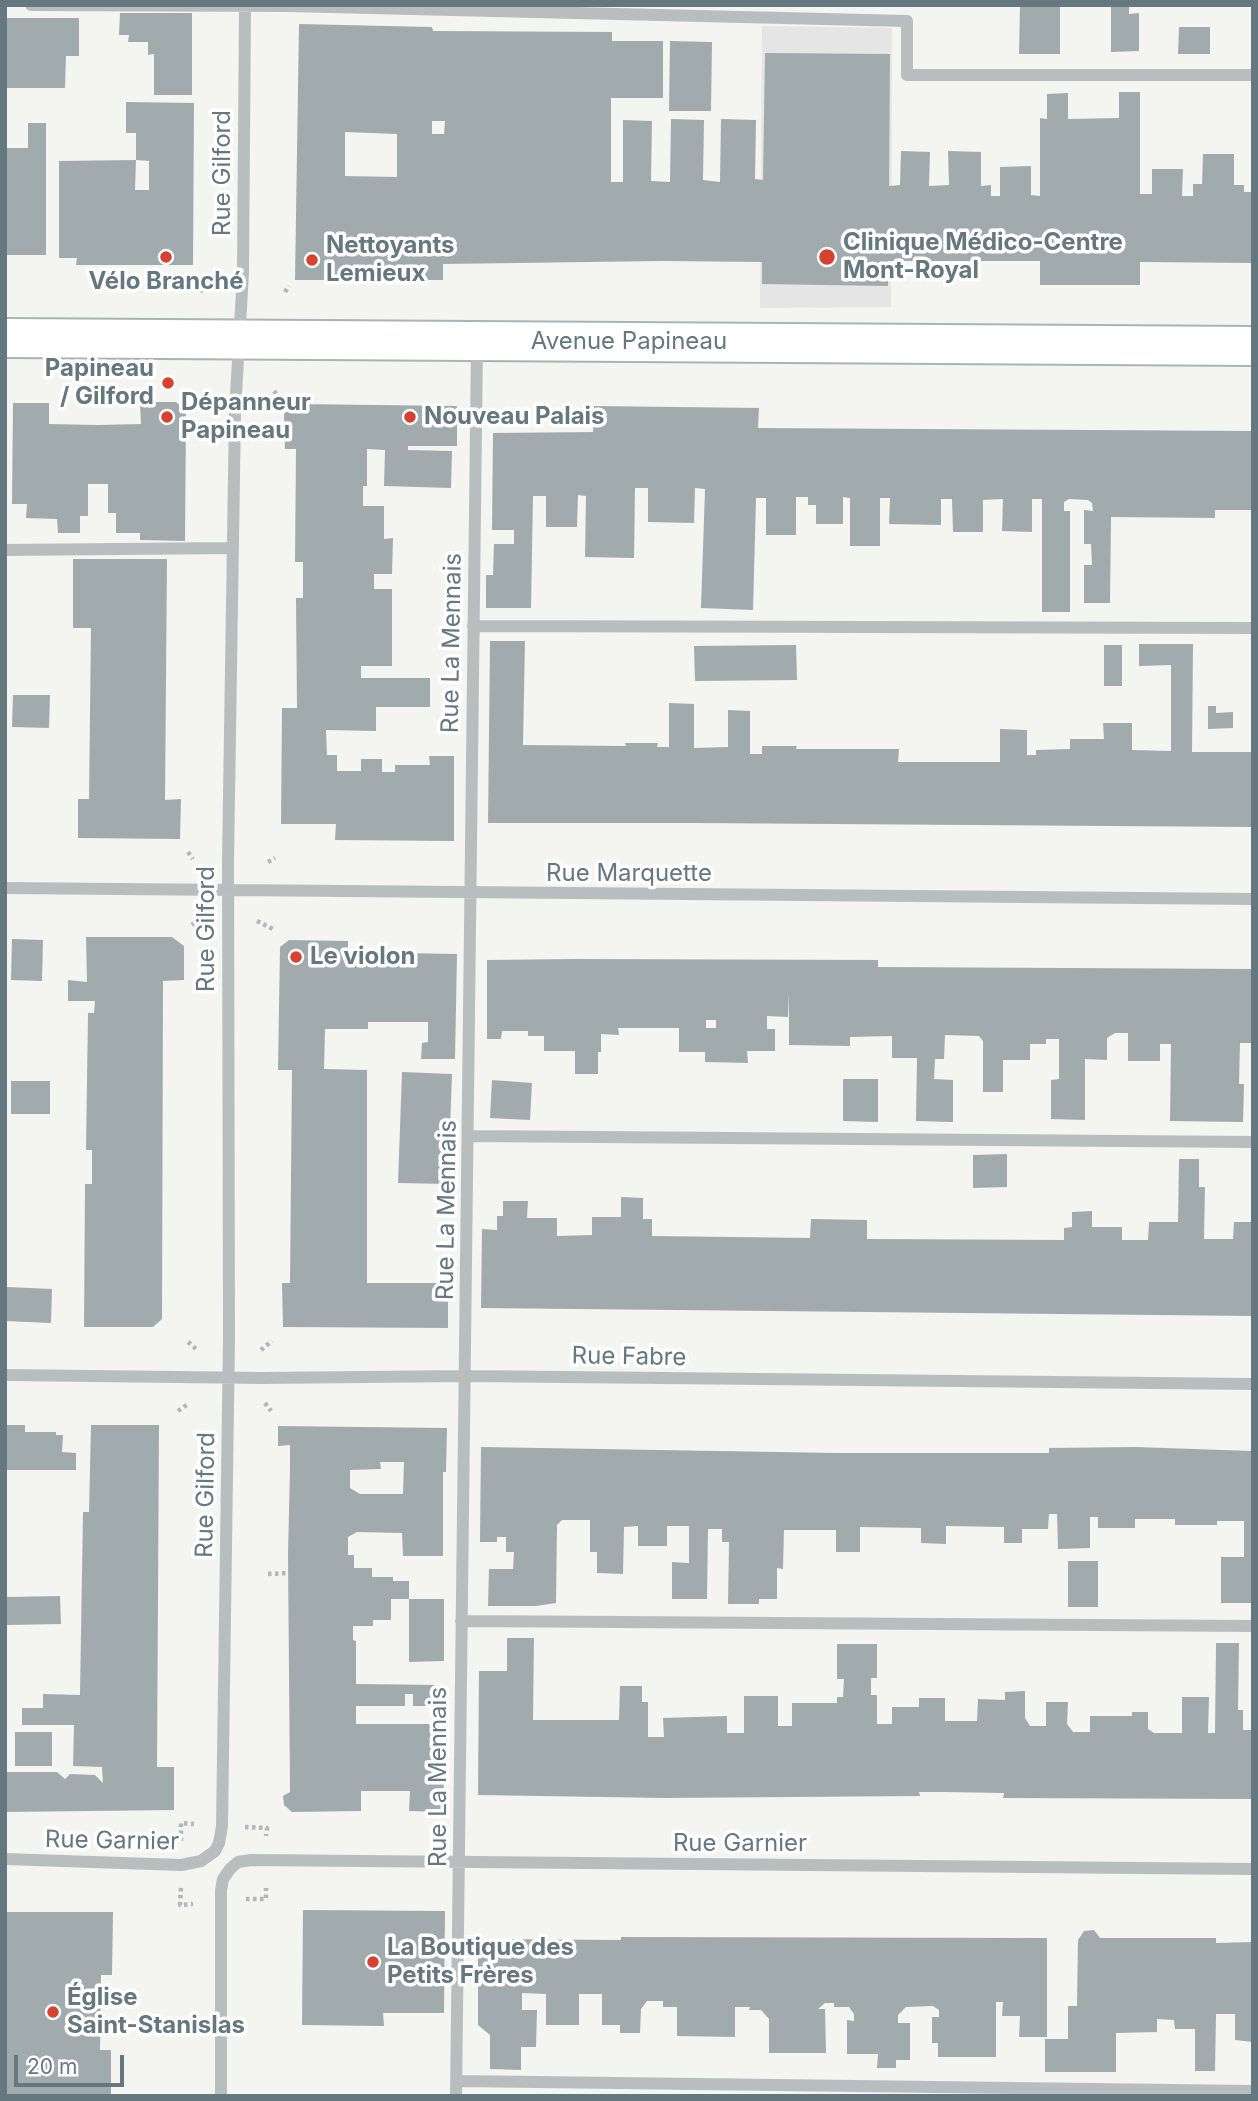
<!DOCTYPE html>
<meta charset="utf-8">
<style>
body{margin:0}
#map{position:relative;width:1258px;height:2101px;overflow:hidden;background:#f4f4f0;font-family:Inter,sans-serif}
canvas{display:block}
.frame{position:absolute;inset:0;border:7px solid #65777f;pointer-events:none}
.scale{position:absolute;left:14px;top:2055px;width:110px;height:32px;box-sizing:border-box;border:4px solid #65777f;border-top:0;padding-left:9px;font-size:21px;line-height:24px;white-space:nowrap;color:#65777f;-webkit-text-stroke:5px #fff;paint-order:stroke}
</style>
<div id="map">
<canvas width="1258" height="2101"></canvas>
<div class="frame"></div>
<div class="scale">20 m</div>
</div>
<script>
const g = document.querySelector('canvas').getContext('2d');
g.lineJoin = 'round';
function paint(path, color) { g.fillStyle = color; g.fill(path, 'evenodd'); }
const shape = rows => new Path2D(rows.map(r => 'M' + r).join(''));
function trace(path, color, width, dash) { g.strokeStyle = color; g.lineWidth = width; g.lineCap = dash ? 'butt' : 'round'; g.setLineDash(dash || []); g.stroke(path); }
function write(font, color, halo, rows, align = 'center') {
  g.font = font + ' Inter,sans-serif'; g.lineWidth = 7; g.setLineDash([]); g.textBaseline = 'middle'; g.strokeStyle = halo; g.fillStyle = color; for (const [text, x, y, turn = 0] of rows) {
    g.save(); g.translate(x, y); g.rotate((+turn || 0) * Math.PI / 180); g.textAlign = isNaN(turn) ? turn : align; if (halo) g.strokeText(text, 0, 0); g.fillText(text, 0, 0); g.restore();
  }
}
paint(shape([
 [762,26,892,28,891,307,760,308]
]), '#e4e5e4');
paint(shape([
 [1020,5,1060,5,1060,54,1019,54],
 [1111,5,1129,5,1129,14,1139,13,1139,51,1111,52],
 [120,13,192,13,192,95,154,95,154,54,148,55,148,42,128,42,129,35,119,35],
 [5,18,79,18,79,56,66,56,65,88,5,88],
 [299,24,432,27,433,31,612,32,612,41,663,41,663,98,611,98,611,182,623,182,623,120,652,121,651,181,670,182,671,119,704,120,703,180,720,182,721,119,756,120,755,179,763,180,765,53,890,54,889,186,900,185,901,151,930,152,929,186,949,185,948,151,981,152,981,186,991,185,991,196,1000,196,1000,167,1031,166,1031,195,1040,196,1040,118,1047,119,1047,94,1068,93,1068,119,1119,118,1119,92,1140,92,1140,194,1152,194,1152,169,1183,169,1182,196,1193,196,1193,184,1202,184,1203,154,1234,154,1234,185,1244,185,1244,192,1253,192,1253,263,1140,262,1140,285,1040,285,1040,261,888,261,888,286,762,284,762,262,662,261,443,264,443,280,295,280],
 [432,121,445,121,444,134,432,134],
 [345,132,397,134,397,177,345,176],
 [1179,27,1210,27,1210,54,1178,54],
 [670,41,712,42,711,111,669,111],
 [126,102,194,103,193,265,76,265,77,258,59,258,59,161,136,160,136,133,126,133],
 [136,160,149,161,149,190,135,190],
 [28,123,46,123,46,255,5,255,5,148,28,148],
 [140,402,176,402,186,411,185,541,140,540,140,533,116,533,116,513,108,513,108,484,88,484,88,516,80,516,80,533,58,533,57,519,26,518,27,504,12,504,13,403,49,403,49,424,98,425,141,424],
 [294,404,457,406,457,446,408,446,408,450,452,451,451,488,384,486,385,450,367,449,367,486,363,486,363,506,384,506,384,539,393,538,392,574,374,574,374,589,392,589,392,666,361,666,361,678,430,678,430,707,376,707,376,731,326,730,327,755,337,755,337,771,361,771,361,759,382,759,382,772,395,772,395,765,430,765,429,756,454,756,454,841,335,840,336,824,281,824,282,708,297,708,296,598,303,598,303,562,295,562,296,449,285,449,284,414],
 [594,406,759,408,758,428,1253,431,1253,510,1215,510,1215,518,1111,517,1110,603,1084,603,1084,565,1092,565,1091,544,1084,544,1084,510,1093,511,1092,503,1088,500,1069,499,1064,502,1064,511,1070,511,1070,612,1042,612,1042,499,1032,499,1032,532,1002,531,1003,499,983,500,983,532,953,532,952,499,941,499,941,525,889,524,890,498,880,498,880,546,850,546,850,498,843,497,843,524,816,524,816,505,808,505,808,497,796,497,796,535,766,535,766,498,756,498,753,610,701,608,705,489,695,488,694,523,648,522,648,488,635,488,634,558,585,557,586,496,578,495,577,527,546,527,546,496,533,496,531,608,486,608,486,575,493,575,494,544,514,544,514,530,492,530,493,433,593,432],
 [73,559,167,559,165,800,181,799,180,839,78,838,78,799,89,799,91,628,73,628],
 [490,641,525,641,523,745,626,746,625,743,658,743,657,747,669,747,669,703,694,704,694,748,728,747,728,710,750,711,750,754,762,754,762,746,797,746,796,749,899,749,898,762,1000,762,1000,729,1027,730,1027,755,1036,755,1036,750,1070,749,1070,739,1104,739,1103,723,1132,723,1132,750,1171,751,1171,665,1139,666,1139,644,1193,644,1192,752,1253,752,1253,827,694,823,488,823],
 [796,645,797,680,695,681,694,646],
 [1104,645,1122,645,1122,686,1104,686],
 [13,695,50,695,49,728,12,727],
 [1208,706,1216,706,1216,713,1233,712,1233,728,1208,729],
 [86,937,172,937,184,946,184,980,163,981,162,1319,153,1327,84,1327,85,1184,92,1184,92,1150,86,1150,88,1013,94,1013,95,1001,68,1001,68,980,87,982],
 [12,939,43,940,42,981,11,980],
 [289,940,348,941,348,952,457,954,455,1059,421,1059,422,1043,428,1042,428,1022,368,1022,368,1029,325,1029,324,1069,367,1070,367,1283,448,1283,448,1328,283,1327,282,1283,290,1283,292,1070,278,1070,280,947],
 [575,959,878,960,878,967,1253,969,1253,1043,1240,1043,1239,1084,1244,1084,1243,1122,1170,1121,1171,1044,1160,1044,1160,1061,1128,1061,1128,1033,1115,1033,1107,1038,1107,1060,1085,1059,1085,1120,1051,1119,1051,1080,1059,1079,1059,1039,1046,1039,1046,1044,1030,1044,1030,1060,1003,1060,1003,1092,983,1092,983,1041,979,1036,945,1035,944,1059,935,1059,934,1079,953,1080,953,1122,916,1121,917,1058,892,1058,892,1036,850,1037,850,1046,789,1045,789,992,788,1017,767,1016,767,1029,775,1029,775,1051,747,1051,748,1063,705,1062,705,1052,679,1052,679,1028,618,1028,619,1035,601,1034,601,1052,598,1052,598,1074,575,1074,575,1051,544,1051,544,1036,528,1036,528,1031,502,1031,501,1039,487,1039,487,960],
 [706,1020,716,1020,716,1028,706,1028],
 [402,1072,452,1074,448,1184,398,1183],
 [843,1079,878,1079,878,1122,843,1121],
 [492,1080,532,1083,530,1120,490,1118],
 [11,1081,50,1081,50,1114,11,1114],
 [1007,1154,1007,1187,973,1188,973,1155],
 [1179,1159,1199,1159,1199,1187,1205,1187,1204,1239,1233,1239,1234,1222,1253,1222,1253,1316,481,1308,482,1229,497,1230,497,1216,503,1216,503,1201,528,1201,527,1218,557,1218,557,1236,592,1235,592,1217,621,1217,621,1197,643,1198,643,1219,652,1219,652,1236,810,1238,811,1219,867,1220,867,1239,1064,1240,1064,1228,1072,1227,1072,1212,1092,1211,1092,1227,1122,1227,1122,1240,1148,1240,1149,1222,1178,1222],
 [7,1287,52,1289,51,1323,5,1321],
 [6,1425,25,1425,25,1432,56,1432,56,1435,63,1435,62,1452,76,1453,76,1470,5,1470],
 [91,1425,159,1425,157,1767,174,1767,174,1810,5,1812,5,1772,57,1772,65,1779,70,1774,95,1775,103,1783,102,1767,73,1766,74,1725,22,1725,22,1708,43,1708,43,1694,80,1695,83,1512,89,1512],
 [278,1426,447,1428,446,1472,443,1472,443,1556,403,1556,402,1533,357,1532,348,1537,348,1555,354,1555,354,1568,372,1568,372,1577,393,1577,393,1581,409,1581,409,1599,391,1599,391,1620,373,1620,373,1626,353,1626,353,1640,356,1641,356,1684,440,1685,440,1706,413,1706,413,1694,405,1694,405,1706,356,1706,356,1724,439,1724,439,1766,444,1767,443,1812,409,1811,410,1791,361,1791,361,1811,292,1812,284,1805,283,1796,290,1792,288,1554,290,1469,290,1445,278,1446],
 [380,1462,404,1462,403,1494,360,1494,350,1488,350,1470,381,1469],
 [481,1447,837,1453,1049,1453,1049,1448,1135,1447,1253,1451,1253,1603,1221,1603,1221,1557,1244,1557,1244,1521,1217,1521,1217,1525,1175,1525,1175,1519,1135,1519,1135,1528,1098,1528,1098,1517,1090,1517,1090,1548,1058,1549,1057,1514,1049,1514,1048,1529,1022,1529,1022,1543,1004,1543,1004,1527,946,1526,946,1544,921,1543,921,1528,860,1527,860,1552,836,1552,836,1530,784,1530,783,1569,777,1568,777,1599,759,1599,759,1604,728,1604,729,1542,722,1542,722,1529,708,1529,707,1599,672,1599,672,1562,689,1563,689,1526,667,1526,667,1546,638,1546,638,1526,624,1527,623,1574,597,1573,597,1552,590,1552,590,1520,562,1520,557,1525,556,1603,536,1606,488,1606,489,1569,513,1569,514,1552,506,1552,506,1537,497,1537,497,1542,480,1542],
 [1068,1561,1098,1561,1098,1607,1068,1607],
 [60,1596,61,1624,7,1625,7,1597],
 [409,1599,444,1599,444,1661,409,1662],
 [507,1638,534,1638,533,1720,619,1720,620,1686,642,1686,642,1702,648,1702,648,1737,664,1737,663,1718,727,1716,727,1733,744,1733,744,1696,778,1696,778,1726,792,1726,792,1703,837,1703,837,1697,843,1697,844,1679,837,1679,837,1644,877,1644,877,1678,871,1678,871,1695,877,1695,877,1724,892,1724,892,1707,919,1707,919,1698,945,1698,945,1721,977,1721,978,1699,1005,1700,1005,1692,1025,1691,1025,1718,1030,1726,1046,1726,1046,1702,1068,1702,1067,1724,1073,1732,1090,1732,1090,1716,1132,1716,1132,1712,1148,1712,1148,1729,1154,1733,1182,1733,1182,1697,1209,1697,1208,1733,1215,1733,1216,1643,1239,1643,1238,1710,1243,1710,1243,1730,1253,1730,1253,1799,1003,1798,1004,1793,945,1792,919,1792,920,1796,664,1798,478,1795,479,1671,507,1671],
 [15,1732,52,1732,52,1766,15,1766],
 [303,1910,445,1911,444,2013,383,2013,384,2026,302,2025],
 [5,1912,113,1912,112,1975,101,1975,100,2050,111,2050,111,2096,5,2096],
 [1094,1930,1100,1938,1216,1938,1216,1943,1253,1942,1253,2042,1235,2040,1235,2014,1216,2014,1215,2071,1195,2071,1195,2029,1175,2029,1174,2020,1157,2019,1157,2032,1116,2033,1116,2072,1045,2072,1045,2039,1068,2039,1068,2006,1077,2006,1078,1940,1084,1931],
 [621,1937,1047,1938,1047,2037,1019,2037,1020,2016,1002,2016,1003,2002,996,2002,996,2057,938,2057,938,2043,932,2043,932,2017,939,2017,939,2010,933,2006,906,2007,898,2015,898,2023,910,2023,910,2060,896,2060,896,2068,877,2068,878,2054,847,2054,847,2020,854,2021,854,2014,849,2007,834,2007,834,2003,825,2003,818,2009,825,2009,826,2053,769,2053,769,2019,761,2010,749,2010,750,2007,735,2007,735,2037,677,2036,677,2007,663,2007,663,2001,647,2001,641,2009,640,2033,620,2033,620,2025,602,2025,602,1994,579,1994,579,2025,546,2025,546,1994,522,1993,522,2010,537,2010,536,2047,521,2047,521,2070,490,2069,490,2035,478,2025,478,1939,621,1940]
]), '#a1abae');
const major = shape([
 [5,338,1253,346]
]);
trace(major, '#acb2b5', 42);
trace(shape([
 [197,285,203,292],
 [285,292,289,286],
 [274,391,279,397],
 [190,396,196,391],
 [188,852,193,859],
 [268,862,275,858],
 [257,921,273,929],
 [192,925,202,917],
 [188,1342,196,1349],
 [261,1350,272,1341],
 [265,1403,271,1411],
 [178,1411,188,1404],
 [268,1574,288,1573],
 [245,1827,267,1828,266,1836],
 [181,1841,181,1823,194,1824],
 [181,1888,180,1905,193,1904],
 [246,1899,266,1899,266,1888]
]), '#b3b7b9', 4.5, [3.5, 3.5]);
trace(shape([
 [31,5,287,6,907,21,907,75,1253,75],
 [5,550,233,548],
 [473,626,1253,628],
 [5,888,1253,899],
 [468,1136,1253,1142],
 [5,1375,262,1378,466,1376,1253,1384],
 [461,1621,1253,1626],
 [5,1859,181,1865,201,1861,215,1851,219,1843,222,1826,229,1338,228,860,235,412,243,273,245,5],
 [457,2081,1253,2091],
 [221,2096,221,1890,223,1879,230,1869,238,1862,251,1860,1253,1869],
 [456,2096,477,344]
]), '#b8bec0', 12);
trace(major, '#fff', 38);
for (const [x, y, r, color] of [
 [166,257,7,"#d5422f"],
 [827,257,9,"#d5422f"],
 [312,260,7,"#d5422f"],
 [168,383,7,"#d5422f"],
 [167,417,7,"#d5422f"],
 [410,417,7,"#d5422f"],
 [296,957,7,"#d5422f"],
 [373,1962,7,"#d5422f"],
 [53,2012,7,"#d5422f"]
]) { const dot = new Path2D(); dot.arc(x, y, r, 0, 2 * Math.PI); g.fillStyle = color; g.fill(dot); trace(dot, '#fff', 2.5); }
write('24px', '#65777f', '#fff', [
 ["Rue Gilford",223,173,-90],
 ["Avenue Papineau",629,342],
 ["Rue La Mennais",452,643,-89],
 ["Rue Marquette",629,874],
 ["Rue Gilford",207,929,-90],
 ["Rue La Mennais",447,1210,-89],
 ["Rue Fabre",629,1357,1],
 ["Rue Gilford",206,1495,-89],
 ["Rue La Mennais",439,1777,-90],
 ["Rue Garnier",112,1841,1],
 ["Rue Garnier",740,1844]
]);
write('bold 24px', '#65777f', '#fff', [
 ["Clinique Médico-Centre",843,243],
 ["Mont-Royal",843,271],
 ["Nettoyants",326,246],
 ["Lemieux",326,274],
 ["Vélo Branché",166,282,"center"],
 ["Papineau",154,369,"right"],
 ["/ Gilford",154,397,"right"],
 ["Dépanneur",181,403],
 ["Papineau",181,431],
 ["Nouveau Palais",424,417],
 ["Le violon",310,957],
 ["La Boutique des",387,1948],
 ["Petits Frères",387,1976],
 ["Église",67,1998],
 ["Saint-Stanislas",67,2026]
], 'left');
</script>
